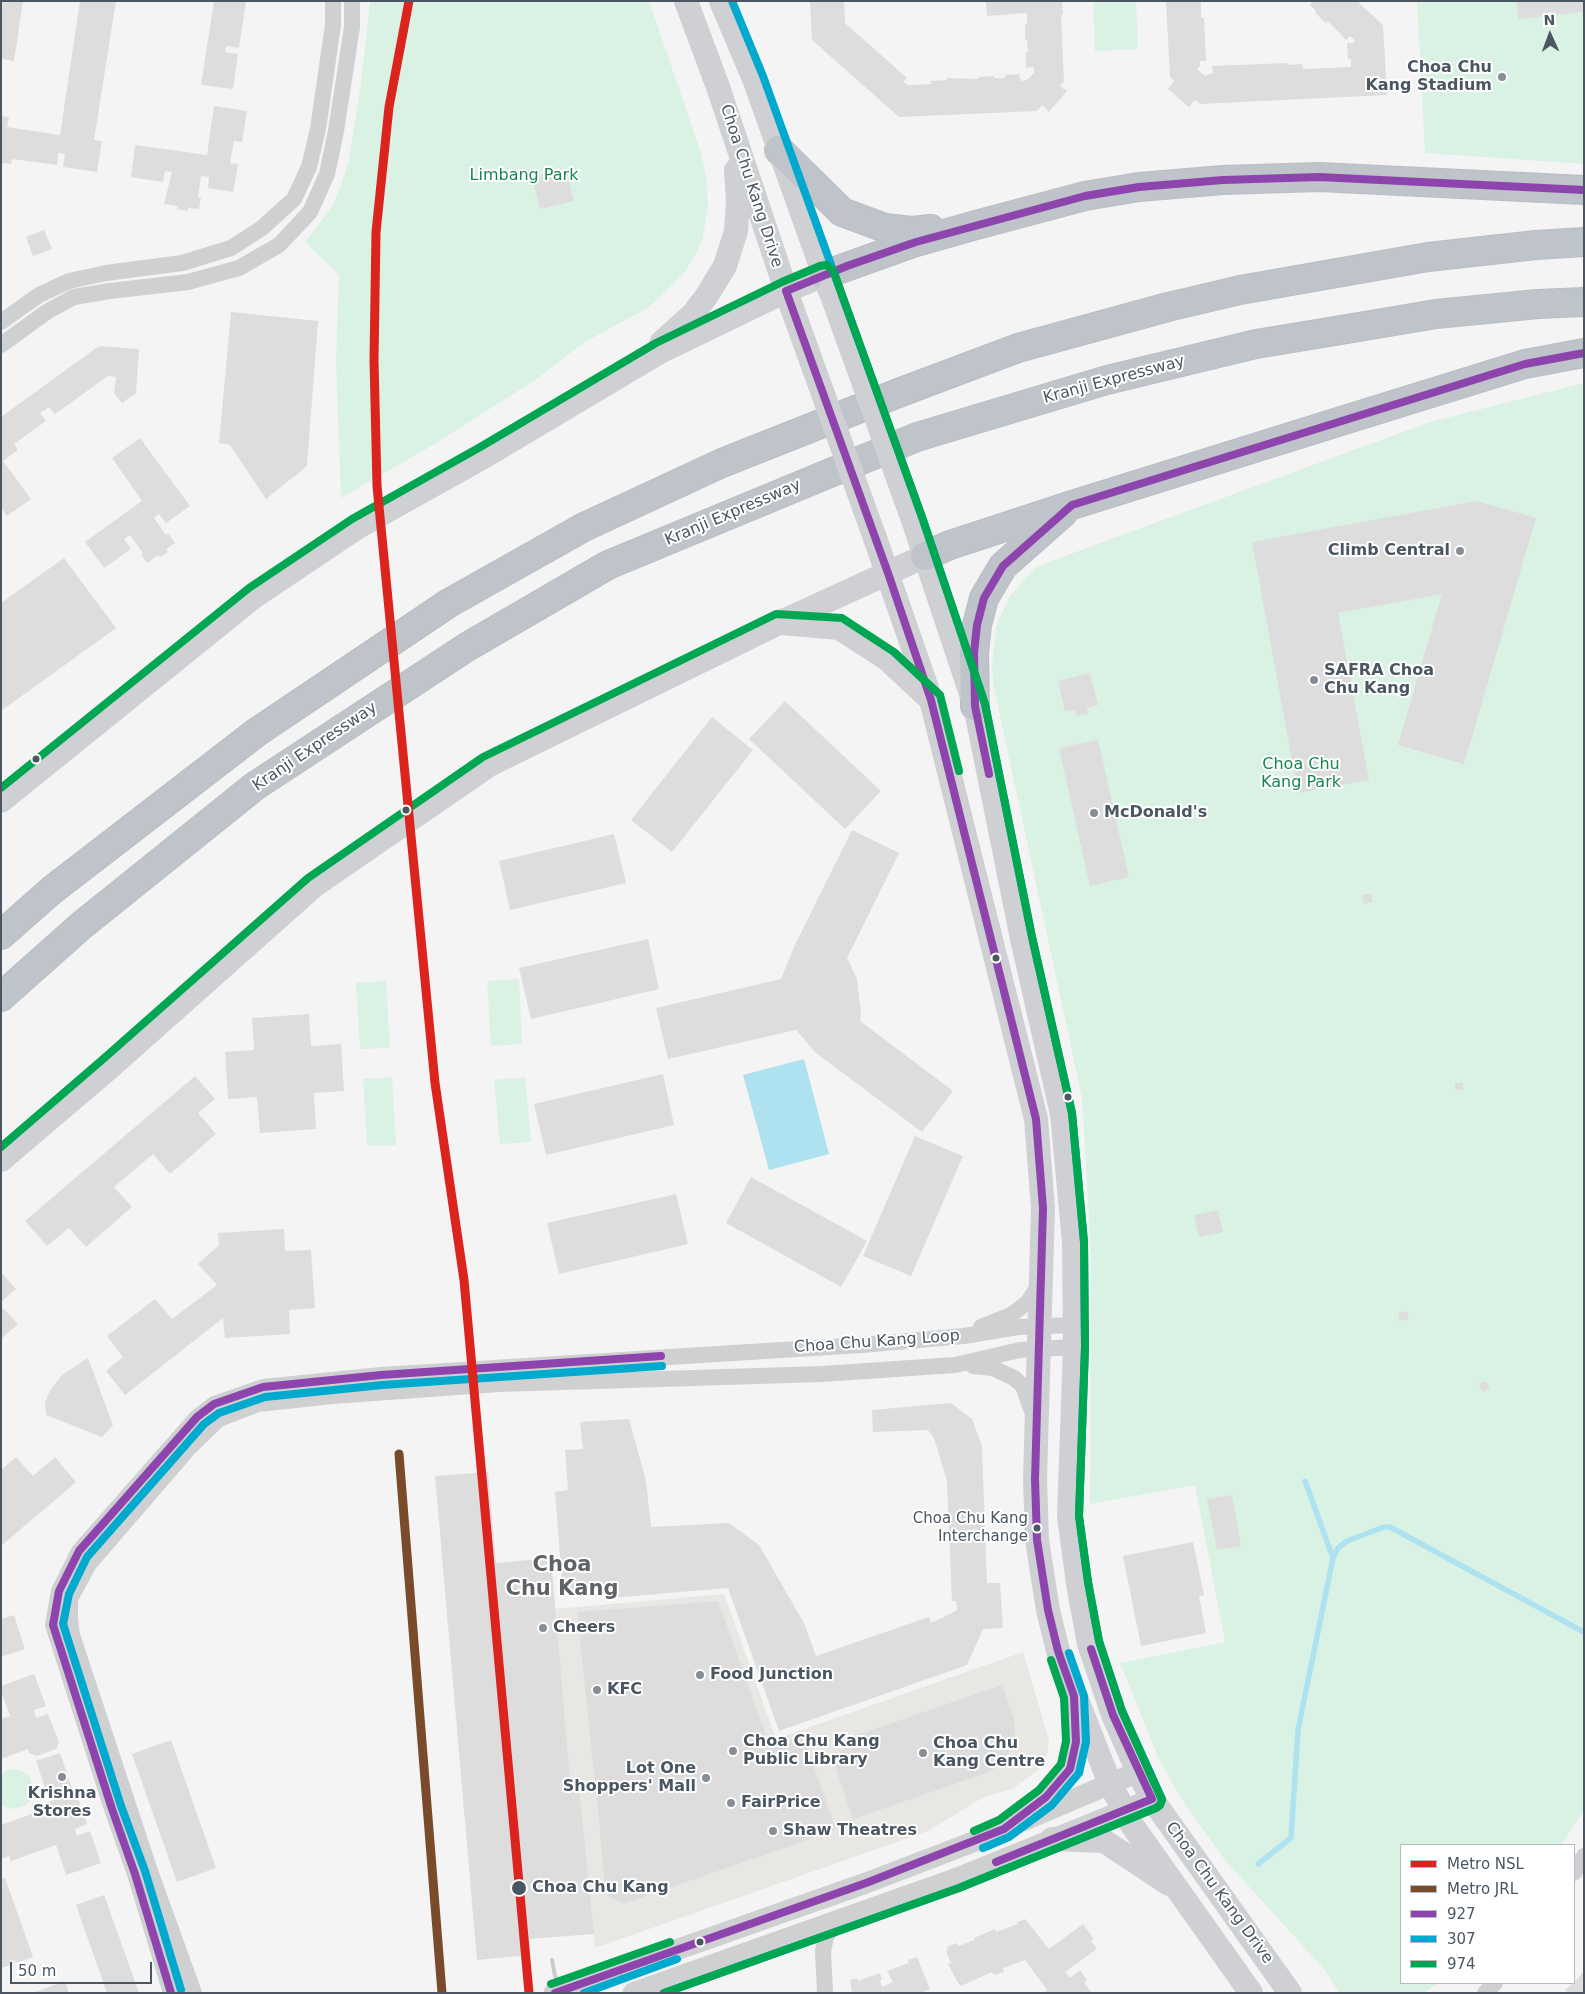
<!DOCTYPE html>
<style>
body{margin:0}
#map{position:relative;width:1585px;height:1994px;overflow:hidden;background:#f4f4f4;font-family:"DejaVu Sans",sans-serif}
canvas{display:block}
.frame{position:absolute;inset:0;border:2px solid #4a5661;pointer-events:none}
.legend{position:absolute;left:1400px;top:1844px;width:175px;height:140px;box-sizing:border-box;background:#fff;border:1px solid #b7bbc0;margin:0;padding:6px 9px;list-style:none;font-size:15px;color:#4a5661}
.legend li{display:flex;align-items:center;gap:10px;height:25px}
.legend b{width:25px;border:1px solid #b7bbc0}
.north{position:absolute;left:1525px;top:10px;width:50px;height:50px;-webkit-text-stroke:4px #fff;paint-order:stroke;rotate:358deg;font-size:14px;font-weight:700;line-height:20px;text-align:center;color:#4a5661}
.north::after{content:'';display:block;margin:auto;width:18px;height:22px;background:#4a5661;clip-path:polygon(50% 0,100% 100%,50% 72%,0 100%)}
.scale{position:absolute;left:10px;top:1962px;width:142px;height:22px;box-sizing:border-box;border:2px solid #4a5661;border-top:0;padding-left:6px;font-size:15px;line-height:18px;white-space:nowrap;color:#4a5661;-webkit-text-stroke:4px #fff;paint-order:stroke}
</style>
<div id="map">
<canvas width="1585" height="1994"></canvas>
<div class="frame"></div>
<ul class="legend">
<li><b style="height:6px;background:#dc241f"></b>Metro NSL</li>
<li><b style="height:6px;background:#7a4b2a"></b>Metro JRL</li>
<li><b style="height:6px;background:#8e44ad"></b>927</li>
<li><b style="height:6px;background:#00a9ce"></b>307</li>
<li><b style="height:6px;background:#00a651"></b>974</li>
</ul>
<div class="north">N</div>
<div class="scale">50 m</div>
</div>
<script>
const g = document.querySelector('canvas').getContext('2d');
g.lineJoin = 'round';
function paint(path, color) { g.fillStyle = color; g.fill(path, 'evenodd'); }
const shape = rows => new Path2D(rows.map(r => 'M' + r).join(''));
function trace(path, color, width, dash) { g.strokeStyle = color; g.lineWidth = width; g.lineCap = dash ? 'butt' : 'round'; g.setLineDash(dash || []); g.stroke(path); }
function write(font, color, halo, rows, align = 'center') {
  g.font = font + ' "DejaVu Sans",sans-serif'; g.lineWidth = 4; g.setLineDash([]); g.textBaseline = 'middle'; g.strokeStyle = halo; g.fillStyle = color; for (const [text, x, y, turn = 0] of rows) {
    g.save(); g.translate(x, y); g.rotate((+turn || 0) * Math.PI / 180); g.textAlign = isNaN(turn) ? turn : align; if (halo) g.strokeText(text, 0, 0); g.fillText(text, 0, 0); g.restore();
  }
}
paint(shape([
 [724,1594,776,1739,1023,1652,1049,1740,1048,1751,1042,1767,1012,1789,982,1798,928,1831,595,1948,578,1776,570,1777,555,1609]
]), '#e8e7e3');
paint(shape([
 [370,1,649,1,701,153,707,181,708,208,702,241,695,255,685,272,660,297,646,309,583,343,535,380,433,445,341,498,336,362,339,275,305,242,332,207,341,185,349,160,361,83],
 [1093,1,1136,1,1138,49,1095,51],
 [1417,1,1584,1,1584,164,1425,153],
 [1584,383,1584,1811,1561,1845,1401,1845,1401,1983,1438,1983,1424,1993,1340,1993,1322,1967,1224,1859,1180,1797,1159,1759,1120,1663,1225,1642,1195,1485,1090,1504,1091,1252,1082,1098,993,683,992,664,996,627,1009,597,1035,568,1065,556,1430,422],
 [519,979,522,1044,491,1046,487,981],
 [386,981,390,1048,360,1049,356,983],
 [392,1077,396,1145,367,1146,363,1079],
 [525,1077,531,1142,500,1144,494,1080],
 [15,1769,24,1772,30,1777,33,1791,32,1798,25,1806,12,1809,1,1805,1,1773,8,1770]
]), '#d9f2e3');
paint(shape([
 [804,1059,829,1154,769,1170,743,1075]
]), '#aee2f0');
trace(shape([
 [1305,1481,1333,1558],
 [1258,1864,1291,1838,1298,1730,1333,1558,1338,1548,1347,1541,1384,1527,1390,1527,1584,1632]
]), '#aee2f0', 5.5);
paint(shape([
 [1,1,23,1,14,61,2,59],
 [80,1,116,1,94,140,102,141,97,172,63,167,65,154,58,153,57,165,12,159,11,164,3,163,1,167,1,116,9,117,7,127,60,135],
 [214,1,246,1,239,48,226,46,225,52,238,54,233,89,201,85],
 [810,1,844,1,845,23,907,78,903,82,909,86,910,85,931,84,931,81,947,80,947,78,978,79,978,77,994,76,994,78,1005,78,1005,75,1019,74,1021,81,1027,80,1034,73,1034,67,1026,68,1026,52,1028,52,1027,40,1025,40,1025,25,1027,24,1027,13,987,16,986,1,1062,1,1063,15,1061,15,1064,81,1060,86,1067,91,1049,112,1042,105,1037,111,899,117,812,40],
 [1166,1,1201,1,1201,18,1204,18,1206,61,1200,61,1200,66,1197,69,1205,76,1213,73,1212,66,1287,63,1287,65,1302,64,1303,69,1351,67,1351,59,1348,59,1347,43,1354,43,1354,39,1350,36,1346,40,1328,21,1326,23,1315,13,1316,11,1310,5,1313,1,1357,1,1383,25,1387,95,1200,104,1195,100,1189,107,1168,89,1174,81,1170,77],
 [1517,1,1584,1,1584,12,1518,19],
 [214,106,247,111,242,142,234,141,230,163,238,164,233,192,208,188,209,177,201,176,198,198,201,198,199,209,188,208,188,211,177,209,178,206,164,204,172,172,165,171,163,182,131,177,135,145,207,155],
 [566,169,574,201,540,209,532,177],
 [44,230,52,249,33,256,26,237],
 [231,312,318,321,307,466,266,499,230,445,219,443],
 [99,346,139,349,136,393,122,403,114,393,116,377,108,376,55,414,49,407,40,413,46,421,14,444,18,450,3,461,31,499,7,516,1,508,1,417],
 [140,438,190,506,166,523,159,514,154,518,166,535,168,533,175,543,166,549,168,552,160,557,158,555,147,563,141,554,143,553,130,535,124,539,131,549,104,568,85,542,142,501,112,458],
 [1477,501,1536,518,1464,764,1398,745,1442,594,1338,613,1369,780,1298,793,1252,542],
 [64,558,116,628,1,711,1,603],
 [1090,673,1098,705,1087,708,1088,714,1076,716,1075,709,1065,712,1058,681],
 [785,701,881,791,845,829,749,739],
 [712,717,753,750,672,852,631,820],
 [1098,740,1129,877,1090,886,1059,748],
 [852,830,899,853,847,958,857,979,861,1014,860,1021,953,1091,922,1132,816,1053,796,1030,668,1059,656,1008,781,979,794,947],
 [614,834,626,883,510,910,499,861],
 [1371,893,1373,902,1364,904,1362,895],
 [648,939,659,989,531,1019,519,968],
 [309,1014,311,1046,341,1044,344,1091,314,1093,316,1129,260,1133,257,1097,228,1099,225,1052,254,1050,252,1018],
 [663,1074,674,1125,546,1155,534,1104],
 [195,1076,215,1099,198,1113,216,1134,170,1174,153,1154,114,1187,132,1207,86,1247,69,1228,47,1246,25,1221],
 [1455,1083,1463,1083,1463,1090,1455,1090],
 [915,1136,963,1156,911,1276,863,1256],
 [751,1177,867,1241,841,1287,726,1223],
 [676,1194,688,1244,559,1274,547,1223],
 [1218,1210,1223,1232,1199,1237,1194,1215],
 [284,1229,285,1251,311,1250,315,1308,289,1310,290,1334,225,1338,223,1318,125,1395,106,1371,123,1357,107,1336,155,1299,172,1319,217,1285,198,1264,219,1245,218,1233],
 [1,1272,16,1289,1,1302],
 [1,1306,18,1324,1,1339],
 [1407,1311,1409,1319,1400,1321,1398,1313],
 [88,1358,113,1425,102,1437,46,1415,45,1403,50,1390,62,1375],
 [1486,1381,1490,1388,1482,1392,1479,1384],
 [951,1403,972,1419,982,1446,987,1583,1000,1583,1003,1628,983,1629,967,1665,779,1731,728,1588,610,1598,609,1590,563,1593,555,1492,568,1490,565,1450,583,1449,580,1422,629,1419,646,1481,651,1527,729,1523,759,1545,804,1623,816,1656,929,1617,931,1623,946,1616,957,1610,956,1601,952,1601,947,1481,934,1438,928,1430,873,1432,872,1410],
 [16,1457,33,1476,55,1457,76,1482,1,1546,1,1470],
 [488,1472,496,1563,551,1558,570,1777,578,1776,594,1934,529,1939,530,1955,477,1960,435,1476],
 [1232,1495,1241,1546,1217,1550,1207,1499],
 [1193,1542,1204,1595,1199,1596,1206,1633,1141,1646,1123,1556],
 [718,1601,770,1747,803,1736,836,1830,623,1904,608,1896,605,1889,598,1809,577,1612],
 [14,1615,25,1649,1,1657,1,1619],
 [34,1674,46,1706,34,1710,36,1718,48,1714,59,1742,56,1749,37,1756,29,1753,28,1749,1,1759,1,1719,10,1716,1,1691,1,1686],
 [1002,1685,1014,1719,1015,1738,1004,1762,989,1772,853,1819,831,1754,846,1749,843,1740],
 [171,1740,216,1868,177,1882,132,1754],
 [60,1753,72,1788,48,1797,36,1761],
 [75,1793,77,1795,87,1824,75,1829,77,1836,90,1831,101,1863,66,1875,56,1845,11,1861,9,1856,1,1859,1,1825,48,1808,47,1805,49,1802],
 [5,1878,33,1957,16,1963,14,1960,10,1961,11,1965,1,1968,1,1879],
 [104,1895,139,1993,107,1993,76,1905],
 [1025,1919,1049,1949,1083,1924,1094,1939,1091,1941,1097,1949,1065,1972,1070,1978,1080,1970,1087,1980,1084,1982,1092,1993,1043,1993,1047,1990,1025,1960,1003,1968,1004,1972,994,1975,992,1972,961,1986,958,1983,948,1964,951,1963,946,1951,948,1950,947,1947,957,1943,958,1946,975,1940,974,1938,995,1929,996,1932,1018,1924,1017,1922],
 [917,1957,930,1989,921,1993,852,1993,850,1980,857,1978,858,1981,880,1973,882,1979,880,1980,882,1987,893,1982,887,1971,909,1963,908,1960],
 [1584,1971,1584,1993,1568,1993,1565,1990,1574,1983],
 [65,1981,69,1993,33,1993]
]), '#ddddde');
const motorway = shape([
 [779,150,842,212,885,228,911,231,931,229],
 [824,275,916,242,976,225,1085,196,1139,187,1223,180,1319,177,1584,190],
 [925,556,950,545,1072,505,1354,417,1525,364,1584,353],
 [975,706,974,653,977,625,984,598,1003,566,1063,513],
 [1,935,52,890,257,732,449,603,584,527,722,463,901,392,1018,348,1168,307,1240,290,1428,257,1536,245,1584,242],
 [1,997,82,925,255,786,467,647,608,565,917,437,1107,380,1256,344,1335,331,1436,314,1538,304,1584,302]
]);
trace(motorway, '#b9bec3', 30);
trace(shape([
 [1,322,39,295,69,281,106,273,182,263,231,248,262,228,294,199,309,167,318,129,333,25,333,1],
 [1,345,48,311,74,297,110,291,188,282,239,268,279,245,310,212,327,174,336,131,352,27,352,1],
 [981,1327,1011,1315,1028,1302,1040,1283],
 [973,1366,993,1368,1014,1378,1023,1386,1033,1414],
 [1574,1873,1584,1856],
 [171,1993,135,1874,112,1809,53,1625,59,1591,79,1551,197,1417,214,1404,263,1387,381,1375,862,1345,964,1336,1018,1327,1075,1325],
 [194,1993,150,1871,72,1635,70,1619,70,1599,89,1564,189,1448,219,1419,258,1404,333,1396,499,1384,822,1374,955,1365,1020,1350,1075,1347],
 [825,1993,823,1951,826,1937,837,1920],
 [1485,1993,1495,1983]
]), '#ced0d2', 16);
trace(shape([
 [554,1993,866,1883,973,1842,1138,1772],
 [633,1993,955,1879,1152,1799]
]), '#ced0d2', 21);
trace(shape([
 [686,1,718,87,791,305],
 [721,1,754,79,829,289],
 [661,343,692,315,706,297,725,266,736,231,738,201,736,170],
 [913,520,975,706,1022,939,1062,1114,1074,1242,1075,1347,1069,1516,1078,1584,1089,1644,1113,1715,1138,1772,1152,1799,1290,1993],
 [875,538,931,700,1036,1119,1043,1208,1035,1479,1037,1540,1048,1610,1058,1651,1110,1784,1132,1825,1251,1993],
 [781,623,839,628,887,659,930,699],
 [1,801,255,596,358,527,487,455,660,352,786,291,824,275],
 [1,1160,109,1068,315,885,489,765,779,623,925,556],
 [1004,1829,1046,1797,1070,1769,1076,1742,1075,1713],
 [1052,1839,1104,1841,1169,1884]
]), '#ced0d4', 24);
trace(motorway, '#bec4c9', 28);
trace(shape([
 [552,1960,555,1976,565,1993]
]), '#c9cacc', 4);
trace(shape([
 [830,290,913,520],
 [792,308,875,538]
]), '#ced0d4', 24);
trace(shape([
 [989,774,975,706,974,653,977,625,984,598,1003,566,1072,505,1525,364,1584,353],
 [996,1862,1152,1799,1113,1715,1091,1649],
 [171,1993,135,1874,112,1809,53,1625,59,1591,79,1551,197,1417,214,1404,263,1387,381,1375,661,1356],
 [555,1993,866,1883,1004,1829,1046,1797,1070,1769,1076,1742,1074,1696,1058,1651,1048,1610,1037,1540,1035,1479,1043,1208,1036,1119,931,700,888,573,786,291,847,266,916,242,1085,196,1139,187,1223,180,1319,177,1584,190]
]), '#8e44ad', 8);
trace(shape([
 [983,1848,1009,1837,1052,1805,1079,1773,1086,1742,1084,1696,1069,1653],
 [181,1990,145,1871,121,1806,63,1624,69,1594,87,1557,204,1424,219,1413,265,1397,382,1385,662,1366],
 [584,1993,677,1959],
 [664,1993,959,1888,1156,1808,1160,1805,1162,1799,1122,1711,1099,1641,1088,1582,1079,1516,1085,1347,1084,1242,1072,1113,1032,937,985,704,922,517,763,76,732,1]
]), '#00a9ce', 8);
trace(shape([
 [1,788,249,588,352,519,482,446,656,343,782,282,820,266,827,265,833,270,922,517,985,704,1032,937,1072,1113,1084,1242,1085,1347,1079,1516,1088,1582,1099,1641,1122,1711,1162,1800,1160,1805,1156,1808,959,1888,664,1993],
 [1,1147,102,1060,308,878,483,757,776,614,842,618,894,652,940,695,959,771],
 [974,1831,999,1820,1039,1790,1061,1764,1066,1741,1064,1698,1051,1660],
 [551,1984,670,1942]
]), '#00a651', 8);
trace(shape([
 [409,1,389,107,376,232,374,360,377,486,435,1083,464,1280,529,1993]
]), '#dc241f', 9);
trace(shape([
 [399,1454,442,1993]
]), '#7a4b2a', 9);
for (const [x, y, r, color] of [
 [1502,77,5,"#868d94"],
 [1460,551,5,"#868d94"],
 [1314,680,5,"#868d94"],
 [36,759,4.5,"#4a5661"],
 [406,810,4.5,"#4a5661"],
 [1094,813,5,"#868d94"],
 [996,958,4.5,"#4a5661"],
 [1068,1097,4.5,"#4a5661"],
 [1037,1528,4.5,"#4a5661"],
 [543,1628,5,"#868d94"],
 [700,1675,5,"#868d94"],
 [597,1690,5,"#868d94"],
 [733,1751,5,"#868d94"],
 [923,1753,5,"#868d94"],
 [62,1777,5,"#868d94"],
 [706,1778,5,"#868d94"],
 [731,1803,5,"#868d94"],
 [773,1831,5,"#868d94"],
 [519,1888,8,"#4a5661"],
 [700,1942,4.5,"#4a5661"]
]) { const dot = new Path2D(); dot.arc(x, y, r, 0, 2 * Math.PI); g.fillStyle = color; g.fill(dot); trace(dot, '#fff', 2); }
write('15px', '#4a5661', '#fff', [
 ["Choa Chu Kang",1028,1519],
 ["Interchange",1028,1537]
], 'right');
write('bold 16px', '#4a5661', '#fff', [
 ["Choa Chu",1492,68,"right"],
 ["Kang Stadium",1492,86,"right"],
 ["Climb Central",1450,551,"right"],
 ["SAFRA Choa",1324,671],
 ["Chu Kang",1324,689],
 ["McDonald's",1104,813],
 ["Cheers",553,1628],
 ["Food Junction",710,1675],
 ["KFC",607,1690],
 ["Choa Chu Kang",743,1742],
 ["Public Library",743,1760],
 ["Choa Chu",933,1744],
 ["Kang Centre",933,1762],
 ["Lot One",696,1769,"right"],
 ["Shoppers' Mall",696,1787,"right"],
 ["Krishna",62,1794,"center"],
 ["Stores",62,1812,"center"],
 ["FairPrice",741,1803],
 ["Shaw Theatres",783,1831]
], 'left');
write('16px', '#17864f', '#fff', [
 ["Limbang Park",524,176],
 ["Choa Chu",1301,765],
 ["Kang Park",1301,783]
]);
write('16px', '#4a5661', '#fff', [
 ["Choa Chu Kang Drive",751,186,72],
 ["Kranji Expressway",1114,380,-15],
 ["Kranji Expressway",733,513,-23],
 ["Kranji Expressway",315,747,-34],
 ["Choa Chu Kang Loop",877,1342,-4],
 ["Choa Chu Kang Drive",1219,1893,54]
]);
write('bold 16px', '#4a5661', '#fff', [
 ["Choa Chu Kang",532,1888]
], 'left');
write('bold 21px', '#5f6368', '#fff', [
 ["Choa",562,1566],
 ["Chu Kang",562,1590]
]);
</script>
